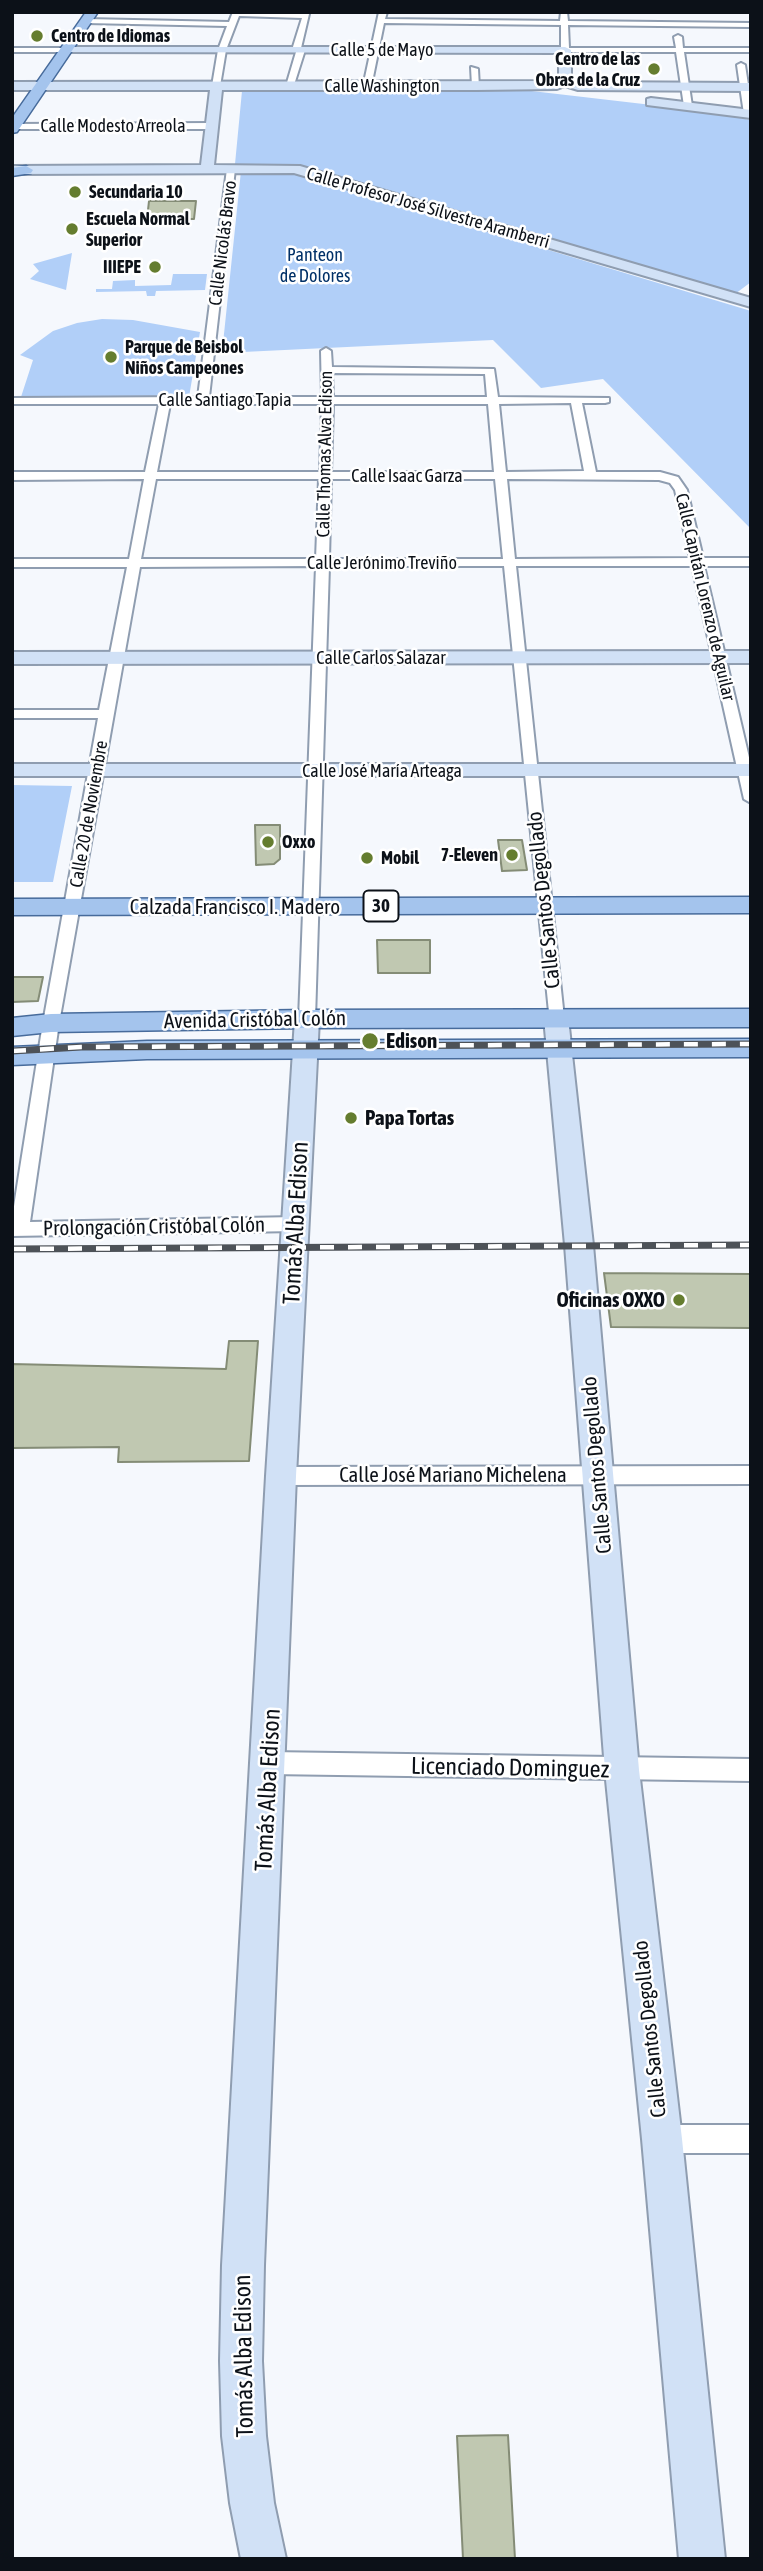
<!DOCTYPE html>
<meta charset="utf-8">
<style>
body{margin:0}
#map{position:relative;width:763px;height:2571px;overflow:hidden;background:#f5f8fd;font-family:"Asap Condensed",sans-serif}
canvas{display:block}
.frame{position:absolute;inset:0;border:14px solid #0c1118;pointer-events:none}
</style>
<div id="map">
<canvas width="763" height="2571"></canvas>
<div class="frame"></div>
</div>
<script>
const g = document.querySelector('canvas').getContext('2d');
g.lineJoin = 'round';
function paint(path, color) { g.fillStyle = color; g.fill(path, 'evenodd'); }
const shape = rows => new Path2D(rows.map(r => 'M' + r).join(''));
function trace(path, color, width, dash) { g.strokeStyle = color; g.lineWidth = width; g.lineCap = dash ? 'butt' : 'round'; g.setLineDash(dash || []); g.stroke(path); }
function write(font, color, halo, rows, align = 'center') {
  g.font = font + ' "Asap Condensed",sans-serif'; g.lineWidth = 5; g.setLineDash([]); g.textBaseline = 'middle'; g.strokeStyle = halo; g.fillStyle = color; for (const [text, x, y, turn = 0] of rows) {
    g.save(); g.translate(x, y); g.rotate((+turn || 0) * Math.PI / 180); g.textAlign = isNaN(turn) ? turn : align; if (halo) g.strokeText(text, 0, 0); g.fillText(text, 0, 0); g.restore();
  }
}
paint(shape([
 [523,90,695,110,751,120,751,282,735,294,295,165,235,164,242,91],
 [241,171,293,173,751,311,751,529,603,379,541,388,493,340,222,353],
 [72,253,66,290,30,279,39,271,33,264],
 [173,274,207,274,205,290,156,291,155,296,147,296,146,291,96,292,96,289,112,289,113,281,135,280,135,286,171,285],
 [102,319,133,320,200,332,189,397,21,397,33,360,20,355,53,331,77,323],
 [12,785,72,786,53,882,12,882]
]), '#b1cff8');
const building = shape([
 [149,201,196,201,194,219,147,219,149,201],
 [255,825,280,825,280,859,274,864,256,865,255,825],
 [498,840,522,840,527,870,502,871,498,840],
 [377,940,430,940,430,973,378,973,377,940],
 [12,977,43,977,38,1001,12,1002,12,977],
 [604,1273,751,1274,751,1328,611,1327,604,1273],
 [229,1341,258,1341,249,1461,118,1462,119,1447,12,1448,12,1364,226,1369,229,1341],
 [508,2435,515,2559,463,2559,457,2436,508,2435]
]);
paint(building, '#c0c8b1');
trace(building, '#848c76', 2);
const street = shape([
 [233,12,309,14,301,48,305,50,293,88,286,86,296,52,292,50,302,18,239,16,226,50,220,86,216,88,212,86,218,50,227,26,86,23,82,21,86,19,229,22,233,12],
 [379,12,387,12,385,19,560,21,561,12,567,12,568,21,751,23,751,27,568,25,569,48,676,48,674,37,678,35,682,37,683,48,751,48,751,52,684,52,692,106,688,109,684,106,676,52,565,52,561,50,561,25,384,23,371,87,367,89,363,87,379,12],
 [12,48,68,48,72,50,68,52,12,52,12,48],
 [741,63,745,65,751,104,751,116,748,117,744,114,737,65,741,63],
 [471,67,478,69,479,88,472,86,471,67],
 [12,124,212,123,216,126,212,129,15,129,12,124],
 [231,166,235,169,209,397,322,397,321,351,326,348,331,351,332,367,494,369,498,397,609,398,609,402,605,403,582,403,596,472,660,472,678,477,687,490,703,558,751,558,751,566,704,566,751,766,751,803,744,799,692,566,516,566,564,1018,562,1022,550,1022,504,566,329,566,315,1019,307,1025,301,1023,299,1019,316,566,140,567,59,1023,30,1222,296,1217,303,1219,305,1224,303,1229,296,1231,12,1236,12,1219,43,1023,98,718,12,718,12,710,99,710,127,567,12,567,12,559,129,559,144,479,12,480,12,472,145,472,159,404,12,404,12,398,198,397,227,169,231,166],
 [332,373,485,374,487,397,333,397,332,373],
 [571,403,584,471,506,472,499,404,571,403],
 [170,404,322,404,320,472,157,472,170,404],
 [333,404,488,404,494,472,331,472,333,404],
 [156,479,319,479,316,559,141,559,156,479],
 [331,479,495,479,503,559,329,559,331,479],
 [507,479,659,480,670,483,675,490,690,558,515,559,507,479],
 [751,1466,751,1484,281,1485,274,1482,270,1476,274,1470,281,1467,751,1466],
 [269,1752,751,1759,751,1781,269,1774,261,1771,257,1763,261,1755,269,1752],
 [662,2125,751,2125,751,2153,662,2153,652,2149,648,2139,652,2129,662,2125]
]);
const secondary = shape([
 [68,47,565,47,571,50,571,80,579,82,751,83,751,91,578,90,565,86,557,89,476,90,222,90,214,165,300,166,751,298,751,307,294,173,12,174,12,166,201,165,210,90,12,90,12,82,556,81,559,80,559,53,64,52,62,50,68,47],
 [651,98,751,110,751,118,647,105,647,99,651,98],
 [751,651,751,663,12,664,12,652,751,651],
 [12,764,751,764,751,776,12,776,12,764],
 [556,1010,565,1012,568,1018,593,1245,639,1770,682,2139,725,2559,679,2559,642,2139,605,1770,565,1245,544,1018,547,1012,556,1010],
 [307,1011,316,1013,319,1019,296,1476,264,2265,262,2361,266,2436,274,2503,286,2559,241,2559,230,2503,222,2436,220,2361,222,2265,266,1476,295,1019,298,1013,307,1011]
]);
const primary = shape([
 [86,12,98,12,17,132,12,133,12,118,86,12],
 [26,166,33,170,31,173,12,176,12,168,26,166],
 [751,897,751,913,12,915,12,899,751,897],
 [751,1009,751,1027,307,1028,51,1032,12,1036,12,1018,51,1014,307,1010,751,1009],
 [751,1039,751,1057,147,1059,12,1065,12,1047,147,1041,751,1039]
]);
trace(street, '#8f9db0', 4);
trace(secondary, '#8f9db0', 4);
trace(primary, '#476b9b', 3);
paint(street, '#fff');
paint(secondary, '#d1e1f6');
paint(primary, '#a4c4ed');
const rail = shape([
 [12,1051,81,1047,751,1044],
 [12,1249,751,1245]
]);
trace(rail, '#4d5258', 7);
trace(rail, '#fff', 4.5, [14]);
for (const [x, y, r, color] of [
 [37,36,7,"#657d2f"],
 [654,69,7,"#657d2f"],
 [75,192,7,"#657d2f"],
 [72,229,7,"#657d2f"],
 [155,267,7,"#657d2f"],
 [111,357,7,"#657d2f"],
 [268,842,7,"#657d2f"],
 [512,855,7,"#657d2f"],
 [367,858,7,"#657d2f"],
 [370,1041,9,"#657d2f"],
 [351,1118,7,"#657d2f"],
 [679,1300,7,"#657d2f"]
]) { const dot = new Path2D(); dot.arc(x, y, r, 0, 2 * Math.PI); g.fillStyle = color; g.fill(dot); trace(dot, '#fff', 2.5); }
write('bold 18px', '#0c1118', '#fff', [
 ["Centro de Idiomas",51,36],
 ["Centro de las",640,59,"right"],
 ["Obras de la Cruz",640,80,"right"],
 ["Secundaria 10",89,192],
 ["Escuela Normal",86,219],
 ["Superior",86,240],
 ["IIIEPE",141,267,"right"],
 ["Parque de Beisbol",125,347],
 ["Niños Campeones",125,368],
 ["Oxxo",282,842],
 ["7-Eleven",498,855,"right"],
 ["Mobil",381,858]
], 'left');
write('18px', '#0c1118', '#fff', [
 ["Calle 5 de Mayo",382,50],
 ["Calle Washington",382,86],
 ["Calle Modesto Arreola",113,126],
 ["Calle Profesor José Silvestre Aramberri",428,208,16],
 ["Calle Nicolás Bravo",223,243,-83],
 ["Calle Santiago Tapia",225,400],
 ["Calle Thomas Alva Edison",325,454,-89],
 ["Calle Isaac Garza",407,476],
 ["Calle Jerónimo Treviño",382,563],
 ["Calle Capitán Lorenzo de Aguilar",705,597,77],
 ["Calle Carlos Salazar",381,658],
 ["Calle José María Arteaga",382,771],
 ["Calle 20 de Noviembre",89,814,-80]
]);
write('18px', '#003067', '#fff', [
 ["Panteon",315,255],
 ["de Dolores",315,276]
]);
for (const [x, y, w] of [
 [381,906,35]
]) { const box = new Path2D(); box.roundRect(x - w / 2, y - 15.5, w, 31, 5); g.fillStyle = '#fff'; g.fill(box); trace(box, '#0c1118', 2); }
write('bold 19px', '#0c1118', null, [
 ["30",381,906]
]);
write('21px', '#0c1118', '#fff', [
 ["Calle Santos Degollado",544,900,-96],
 ["Calzada Francisco I. Madero",235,907],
 ["Avenida Cristóbal Colón",255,1020,-1],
 ["Prolongación Cristóbal Colón",154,1227,-1],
 ["Calle Santos Degollado",597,1465,-95],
 ["Calle José Mariano Michelena",453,1475],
 ["Calle Santos Degollado",650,2029,-96]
]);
write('bold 21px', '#0c1118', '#fff', [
 ["Edison",386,1041],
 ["Papa Tortas",365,1118],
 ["Oficinas OXXO",665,1300,"right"]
], 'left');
write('24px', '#0c1118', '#fff', [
 ["Tomás Alba Edison",296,1223,-87],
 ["Licenciado Dominguez",510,1768,1],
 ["Tomás Alba Edison",268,1790,-87],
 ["Tomás Alba Edison",244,2356,-91]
]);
</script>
